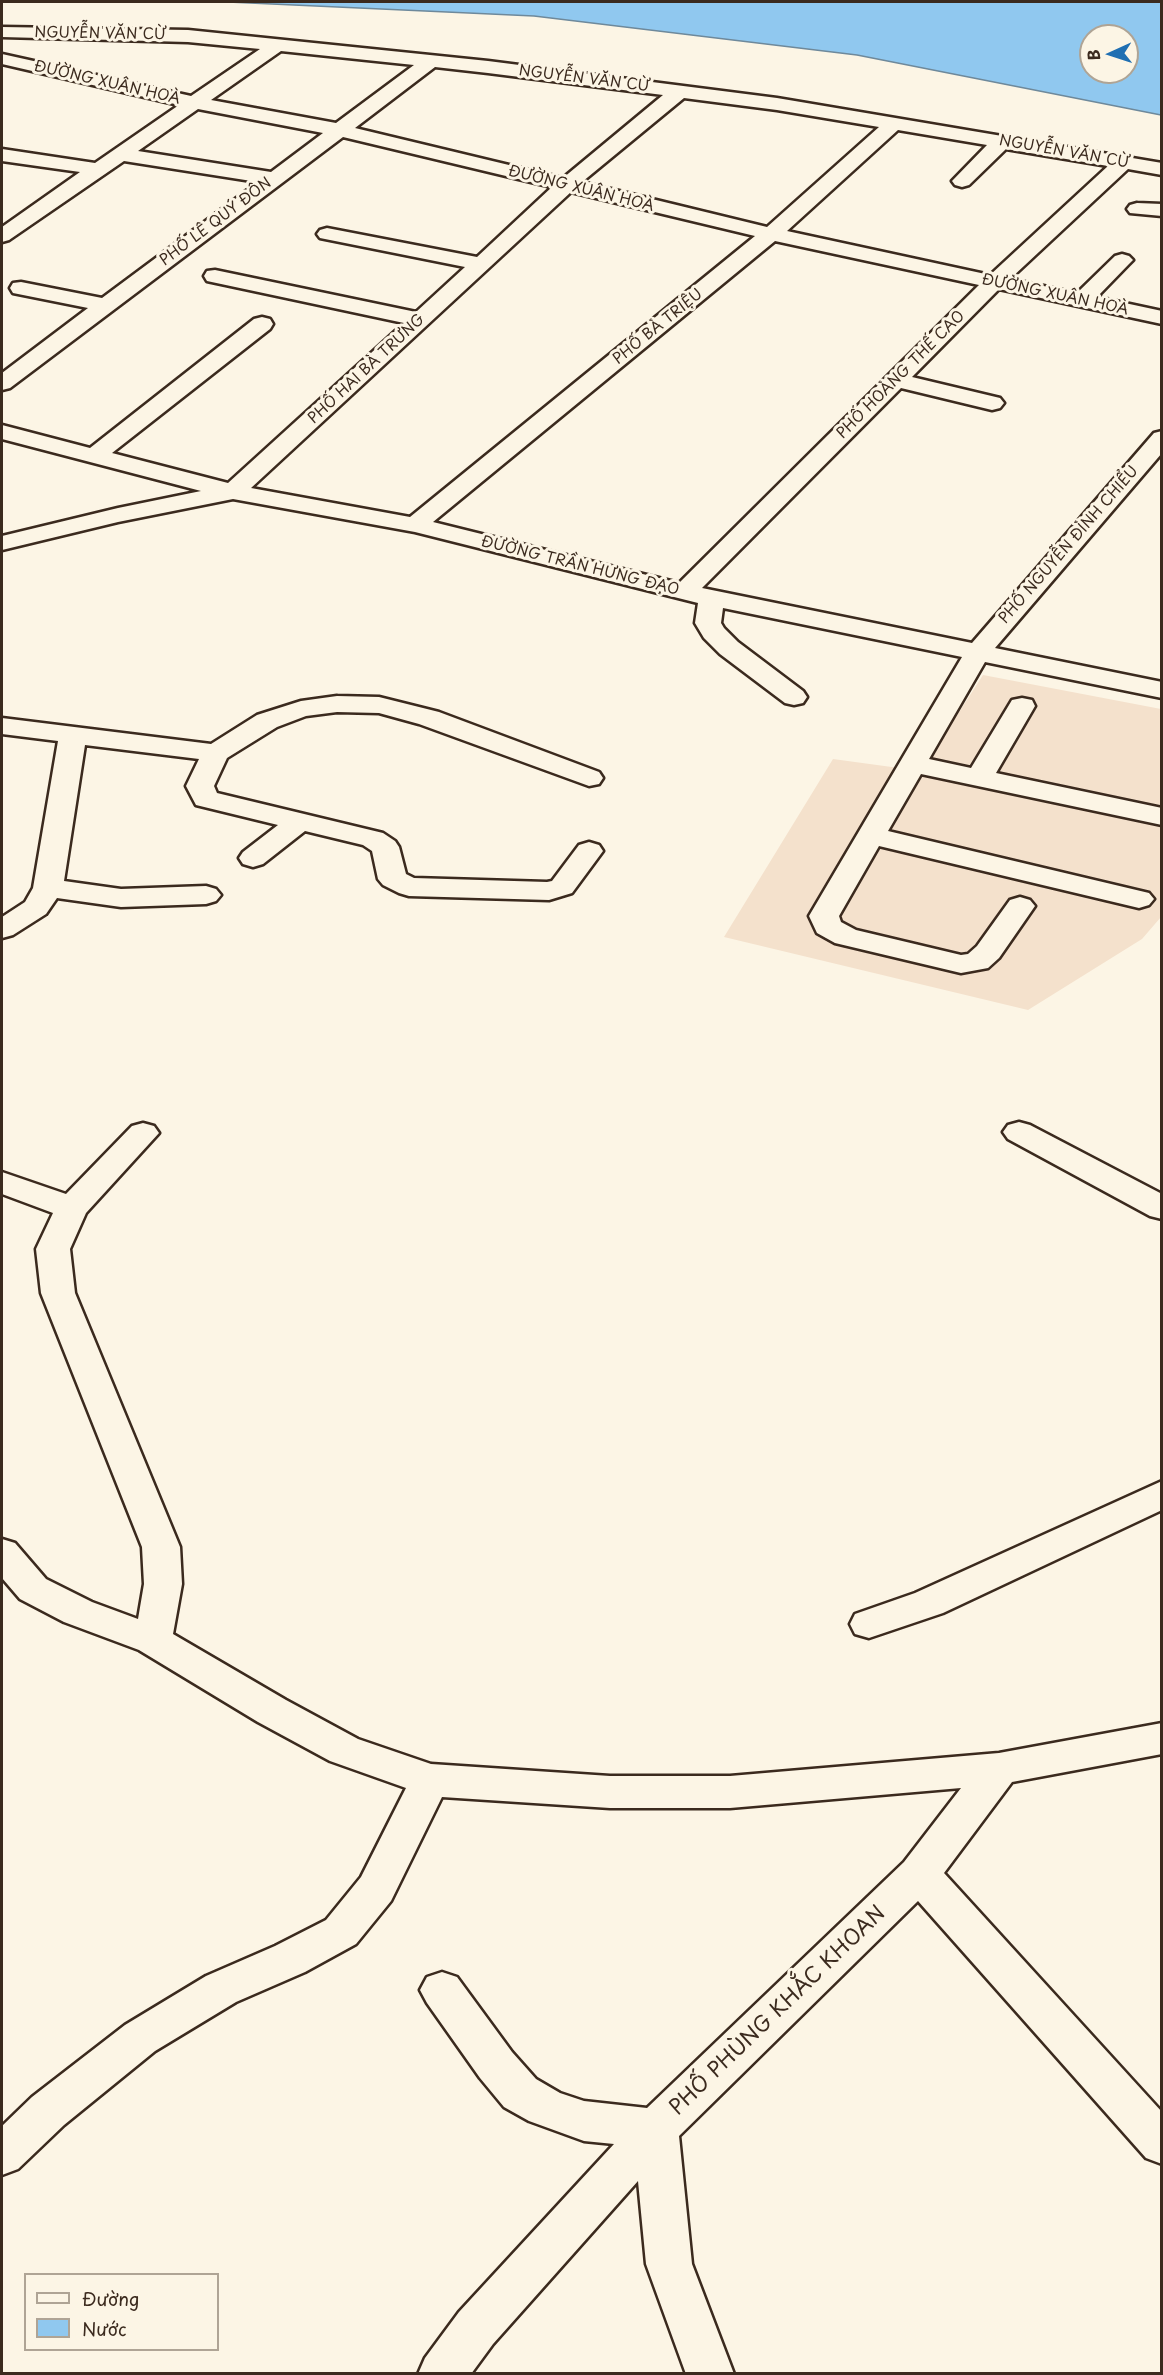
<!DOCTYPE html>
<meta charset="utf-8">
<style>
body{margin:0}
#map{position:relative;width:1163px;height:2375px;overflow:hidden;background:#fcf5e5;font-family:"Playpen Sans",sans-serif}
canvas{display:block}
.frame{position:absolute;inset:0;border:3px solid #3b2a1e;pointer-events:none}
.legend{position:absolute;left:24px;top:2273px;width:195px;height:78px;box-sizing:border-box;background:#fcf5e5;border:2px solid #afa495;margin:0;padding:8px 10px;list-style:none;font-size:18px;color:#3b2a1e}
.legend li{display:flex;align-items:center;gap:12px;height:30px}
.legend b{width:30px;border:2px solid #afa495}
.north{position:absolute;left:1079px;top:24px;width:60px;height:60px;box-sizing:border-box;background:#fcf5e5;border:2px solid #afa495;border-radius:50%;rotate:267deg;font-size:16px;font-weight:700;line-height:24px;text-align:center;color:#3b2a1e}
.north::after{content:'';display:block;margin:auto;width:21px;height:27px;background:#1f6fb2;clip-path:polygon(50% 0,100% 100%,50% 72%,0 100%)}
</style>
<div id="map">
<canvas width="1163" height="2375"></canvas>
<div class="frame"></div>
<ul class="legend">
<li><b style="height:8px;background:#fcf5e5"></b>Đường</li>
<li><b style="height:16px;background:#90c8ef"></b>Nước</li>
</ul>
<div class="north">B</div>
</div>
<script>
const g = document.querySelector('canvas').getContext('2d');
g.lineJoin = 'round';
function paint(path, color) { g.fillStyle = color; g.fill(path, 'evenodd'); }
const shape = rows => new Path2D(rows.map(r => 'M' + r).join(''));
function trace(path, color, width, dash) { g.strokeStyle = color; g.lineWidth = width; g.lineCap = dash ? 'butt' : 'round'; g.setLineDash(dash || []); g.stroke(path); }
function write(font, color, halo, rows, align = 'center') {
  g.font = font + ' "Playpen Sans",sans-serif'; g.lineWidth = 6; g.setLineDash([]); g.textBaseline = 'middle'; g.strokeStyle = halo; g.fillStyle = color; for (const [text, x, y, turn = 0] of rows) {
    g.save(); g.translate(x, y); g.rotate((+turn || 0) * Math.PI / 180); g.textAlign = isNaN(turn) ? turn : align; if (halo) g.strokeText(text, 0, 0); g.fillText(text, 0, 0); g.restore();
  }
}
paint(shape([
 [983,675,1161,709,1161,917,1142,939,1028,1010,724,937,833,759,921,771]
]), '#f4e1cc');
const water = shape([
 [228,2,1161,2,1161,115,857,55,534,16,228,2],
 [1091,36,1127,36,1127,72,1091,72,1091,36]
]);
paint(water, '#90c8ef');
trace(water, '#6e899b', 1.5);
const minor = shape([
 [2,27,188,30,488,61,777,98,1162,163,1162,175,1128,169,1010,279,1077,293,1115,256,1122,254,1129,256,1133,260,1129,264,1097,297,1162,311,1162,324,999,289,912,377,1000,398,1004,403,1000,408,992,410,901,388,702,588,972,643,1154,433,1162,431,1162,453,995,648,1162,682,1162,698,985,662,929,759,971,768,1012,700,1022,698,1032,700,1035,706,996,773,1162,808,1162,825,921,774,888,831,1149,893,1154,899,1149,905,1139,908,879,846,839,916,841,922,856,930,961,955,968,954,977,946,1010,900,1020,897,1030,900,1035,906,999,958,988,968,961,973,835,943,817,933,809,916,962,657,723,608,721,623,724,628,738,642,803,691,807,697,803,703,794,705,785,703,720,654,704,638,695,623,698,603,415,532,233,499,118,522,2,550,2,536,118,508,201,491,2,439,2,425,90,448,254,319,262,317,270,319,273,324,270,329,112,453,228,483,404,323,207,281,204,276,207,271,215,270,416,312,465,267,320,238,317,234,320,230,327,228,477,257,552,187,343,137,10,388,2,390,2,373,88,308,13,293,10,288,13,283,21,282,102,298,258,182,124,161,9,240,2,242,2,227,80,172,2,161,2,149,95,163,179,105,2,64,2,54,191,96,260,49,188,42,2,37,2,27],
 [281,51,414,65,336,123,211,100,281,51],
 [435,67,488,73,663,95,563,178,355,128,435,67],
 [684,98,777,110,879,127,767,227,582,182,684,98],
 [198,109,323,133,271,172,138,151,198,109],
 [898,130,987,145,952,181,955,185,962,187,969,185,1006,149,1108,166,990,275,787,231,898,130],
 [571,192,755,236,410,517,251,488,571,192],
 [775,241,979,285,679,583,433,522,775,241],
 [1137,203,1162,204,1162,216,1130,213,1127,209,1130,205,1137,203],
 [337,696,379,697,439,712,599,772,603,778,599,784,589,786,419,724,379,713,337,712,306,716,277,727,227,758,214,786,217,793,383,833,395,841,399,847,406,874,414,878,547,882,552,881,579,845,589,842,599,845,603,851,572,893,549,900,409,896,399,893,383,885,378,879,372,851,363,845,305,831,263,864,253,867,243,864,239,858,243,852,278,825,196,805,186,786,199,759,85,745,64,881,121,889,206,886,216,889,221,895,216,901,206,904,121,907,57,898,46,914,13,935,2,938,2,917,25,902,33,888,58,741,2,734,2,718,211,744,257,715,301,701,337,696],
 [1019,1122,1030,1125,1162,1194,1162,1219,1150,1216,1008,1139,1003,1132,1008,1125,1019,1122],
 [143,1123,154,1126,159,1133,86,1213,70,1249,75,1293,180,1547,182,1584,173,1634,286,1700,358,1739,431,1764,610,1776,730,1776,999,1753,1162,1723,1162,1754,1012,1782,944,1873,1162,2112,1162,2164,1146,2158,918,1901,679,2136,692,2264,734,2374,686,2374,646,2264,638,2181,493,2344,471,2374,418,2374,425,2358,459,2312,614,2144,584,2141,529,2121,504,2107,480,2078,427,2003,420,1990,427,1977,442,1972,457,1977,512,2052,536,2079,560,2093,584,2101,647,2108,904,1862,961,1788,730,1808,610,1808,442,1797,391,1901,356,1944,305,1972,236,2002,155,2051,64,2125,18,2169,2,2175,2,2126,32,2097,125,2025,206,1976,275,1946,326,1920,361,1877,406,1788,330,1761,258,1722,139,1650,64,1622,20,1599,2,1578,2,1539,15,1543,46,1579,92,1602,138,1619,144,1584,142,1547,41,1293,36,1249,53,1213,2,1194,2,1172,66,1194,132,1126,143,1123],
 [1162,1481,1162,1510,943,1613,869,1638,855,1634,850,1624,855,1614,915,1593,1162,1481]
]);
trace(minor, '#3b2a1e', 5);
paint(minor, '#fcf5e5');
write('15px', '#3b2a1e', '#fcf5e5', [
 ["NGUYỄN VĂN CỪ",100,34,1],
 ["NGUYỄN VĂN CỪ",584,79,7],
 ["ĐƯỜNG XUÂN HOÀ",107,83,13],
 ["NGUYỄN VĂN CỪ",1064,152,10],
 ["ĐƯỜNG XUÂN HOÀ",581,189,14],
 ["PHỐ LÊ QUÝ ĐÔN",216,222,-37],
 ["ĐƯỜNG XUÂN HOÀ",1055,295,12],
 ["PHỐ BÀ TRIỆU",658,327,-39],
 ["PHỐ HAI BÀ TRƯNG",367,369,-43],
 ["PHỐ HOÀNG THẾ CAO",901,375,-45],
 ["PHỐ NGUYỄN ĐÌNH CHIỂU",1069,545,-49],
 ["ĐƯỜNG TRẦN HƯNG ĐẠO",580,566,14]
]);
write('21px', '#3b2a1e', '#fcf5e5', [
 ["PHỐ PHÙNG KHẮC KHOAN",778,2011,-44]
]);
</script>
